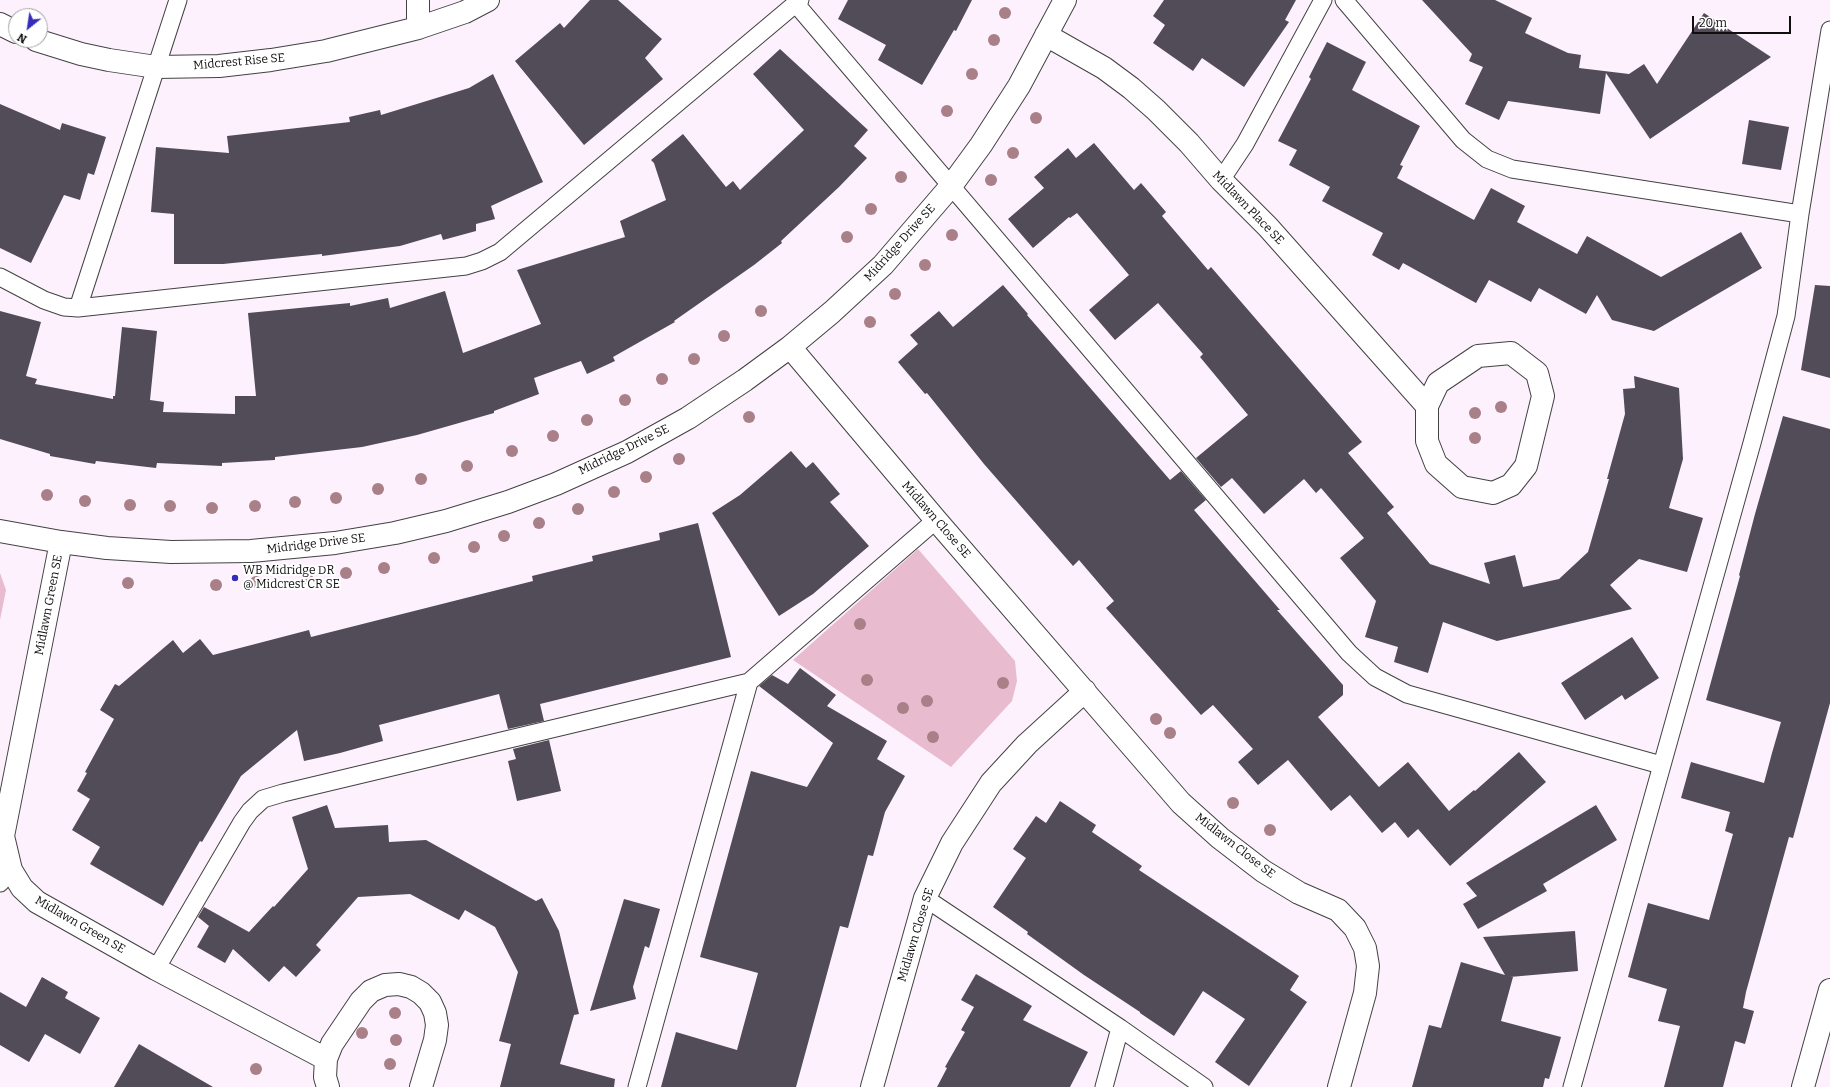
<!DOCTYPE html>
<style>
body{margin:0}
#map{position:relative;width:1830px;height:1087px;overflow:hidden;background:#fdf1fe;font-family:Bitter,serif}
canvas{display:block}
.north{position:absolute;left:8px;top:8px;width:40px;height:40px;box-sizing:border-box;background:#fff;border:1px solid #9f9f9f;border-radius:50%;rotate:210deg;font-size:11px;font-weight:700;line-height:16px;text-align:center;color:#0f0f0f}
.north::after{content:'';display:block;margin:auto;width:14px;height:18px;background:#352cb9;clip-path:polygon(50% 0,100% 100%,50% 72%,0 100%)}
.scale{position:absolute;left:1692px;top:16px;width:99px;height:18px;box-sizing:border-box;border:2px solid #0f0f0f;border-top:0;padding-left:5px;font-size:12px;line-height:14px;white-space:nowrap;color:#0f0f0f;-webkit-text-stroke:3px #fff;paint-order:stroke}
</style>
<div id="map">
<canvas width="1830" height="1087"></canvas>
<div class="north">N</div>
<div class="scale">20 m</div>
</div>
<script>
const g = document.querySelector('canvas').getContext('2d');
g.lineJoin = 'round';
function paint(path, color) { g.fillStyle = color; g.fill(path, 'evenodd'); }
const shape = rows => new Path2D(rows.map(r => 'M' + r).join(''));
function trace(path, color, width, dash) { g.strokeStyle = color; g.lineWidth = width; g.lineCap = dash ? 'butt' : 'round'; g.setLineDash(dash || []); g.stroke(path); }
function write(font, color, halo, rows, align = 'center') {
  g.font = font + ' Bitter,serif'; g.lineWidth = 4; g.setLineDash([]); g.textBaseline = 'middle'; g.strokeStyle = halo; g.fillStyle = color; for (const [text, x, y, turn = 0] of rows) {
    g.save(); g.translate(x, y); g.rotate((+turn || 0) * Math.PI / 180); g.textAlign = isNaN(turn) ? turn : align; if (halo) g.strokeText(text, 0, 0); g.fillText(text, 0, 0); g.restore();
  }
}
paint(shape([
 [918,549,1015,661,1017,681,1012,701,951,767,793,660],
 [0,573,6,590,0,620]
]), '#e8bcce');
paint(shape([
 [590,0,618,0,662,39,645,58,663,79,584,145,515,61,560,23,564,28],
 [848,0,972,0,956,31,954,30,922,85,878,60,886,45,838,19],
 [1164,0,1296,0,1285,20,1289,22,1244,87,1202,58,1193,71,1153,43,1165,25,1153,16],
 [1422,0,1495,0,1532,18,1525,33,1568,53,1581,55,1579,68,1629,74,1644,64,1657,84,1704,13,1771,57,1650,139,1606,73,1600,114,1508,101,1499,120,1465,104,1483,67,1469,61,1472,54],
 [1327,42,1366,62,1352,90,1420,126,1400,165,1403,166,1397,178,1474,220,1491,188,1525,206,1517,222,1577,254,1587,236,1661,277,1741,232,1762,268,1654,331,1612,320,1597,295,1586,314,1539,288,1531,302,1489,280,1476,303,1403,263,1399,270,1372,255,1383,233,1322,201,1330,187,1289,165,1297,150,1278,141,1311,79,1309,77],
 [780,49,868,130,854,146,867,158,839,187,781,241,782,243,754,265,674,321,675,322,613,357,615,361,587,374,581,361,534,378,539,394,494,411,494,413,417,435,362,447,275,457,275,460,222,463,222,466,157,463,156,468,96,461,95,464,50,456,50,454,0,439,0,311,41,322,26,376,37,379,35,384,113,399,113,396,115,396,122,327,157,331,150,400,164,402,163,412,235,414,235,396,256,396,248,313,350,303,350,306,388,298,390,308,445,291,463,353,541,324,517,270,625,237,620,221,666,200,654,163,651,160,683,134,726,187,733,181,740,190,804,130,753,74],
 [493,74,543,182,491,206,495,219,476,224,476,231,443,240,441,234,400,246,322,256,322,254,223,264,174,264,174,214,151,212,156,147,229,153,227,136,350,122,349,117,380,110,381,115,469,88],
 [0,104,60,130,62,123,106,137,94,175,88,173,80,200,64,195,31,263,0,248],
 [1749,120,1789,127,1781,170,1742,164],
 [1094,143,1134,190,1141,183,1166,212,1162,216,1208,270,1211,267,1362,442,1348,453,1394,507,1387,513,1430,564,1490,584,1484,563,1515,555,1523,587,1559,579,1588,552,1609,479,1607,479,1625,414,1623,389,1635,388,1634,376,1679,388,1683,459,1669,508,1703,518,1687,572,1639,559,1610,585,1632,609,1497,641,1443,622,1428,673,1394,662,1398,647,1365,637,1376,601,1340,558,1364,538,1345,516,1321,488,1316,493,1304,479,1264,514,1232,478,1221,487,1196,458,1248,415,1200,357,1203,354,1158,303,1115,340,1089,310,1129,275,1077,213,1070,218,1069,217,1033,248,1008,219,1044,188,1034,177,1068,148,1076,158],
 [1003,285,1028,314,1027,315,1170,480,1181,471,1206,500,1194,510,1280,610,1277,610,1343,685,1343,695,1318,717,1379,787,1408,762,1449,811,1474,790,1475,791,1519,752,1546,782,1450,866,1418,829,1408,838,1395,822,1382,833,1350,795,1331,811,1288,760,1258,785,1238,762,1253,749,1213,705,1201,715,1106,608,1114,601,1079,560,1073,566,984,464,927,393,925,394,898,362,918,344,910,335,939,311,953,327],
 [1815,285,1830,286,1830,378,1801,370],
 [1783,416,1830,429,1830,703,1793,838,1789,837,1746,992,1743,1008,1754,1011,1745,1044,1735,1041,1723,1087,1664,1087,1680,1026,1658,1021,1667,989,1628,977,1648,903,1709,920,1733,834,1725,831,1730,812,1681,798,1691,762,1764,783,1772,753,1781,722,1706,700,1740,576,1739,575,1755,514],
 [791,451,806,468,813,462,840,494,830,502,869,546,813,594,779,616,712,513,740,495],
 [698,523,731,657,540,704,544,721,508,729,499,694,379,725,383,741,340,753,304,761,297,730,241,776,202,842,200,841,163,906,90,864,100,847,72,830,90,799,77,791,87,773,85,772,114,719,100,710,115,684,119,686,173,640,183,653,200,639,213,655,309,630,311,637,533,581,532,576,593,561,592,556,660,540,659,533],
 [1632,637,1659,678,1625,700,1622,695,1585,720,1561,683],
 [800,668,836,695,827,706,887,741,877,759,905,776,885,812,873,856,868,855,848,928,840,926,796,1087,661,1087,676,1032,737,1050,758,973,700,957,751,771,807,787,833,743,759,686,772,675,788,684],
 [549,740,561,791,517,801,508,761,516,759,513,749],
 [1060,801,1096,825,1092,832,1142,866,1139,870,1299,976,1290,990,1307,1002,1249,1086,1215,1062,1245,1019,1203,991,1174,1036,1140,1013,1140,1012,1084,975,1027,934,1028,932,993,907,1026,858,1013,849,1036,816,1046,823],
 [327,805,335,828,388,825,389,842,426,840,536,901,542,898,559,931,579,1014,574,1015,560,1064,615,1079,614,1087,500,1087,511,1044,499,1041,518,972,495,927,465,910,459,920,410,894,358,897,316,945,321,950,296,977,284,966,269,982,233,949,225,963,197,947,209,926,198,917,204,907,249,932,273,906,274,907,308,869,292,817],
 [1596,805,1617,840,1543,884,1547,891,1478,929,1463,904,1477,896,1466,883],
 [624,899,660,909,649,948,645,946,633,987,636,999,590,1011],
 [1575,931,1578,971,1510,977,1513,977,1501,1021,1561,1037,1549,1079,1545,1078,1543,1087,1412,1087,1429,1025,1441,1028,1461,962,1505,975,1483,937],
 [976,974,1032,1006,1023,1020,1088,1052,1070,1087,937,1087,947,1068,945,1067,965,1032,961,1030,974,1007,961,1000],
 [42,977,68,992,65,998,100,1018,80,1054,45,1034,29,1062,0,1045,0,992,26,1007],
 [139,1044,213,1087,114,1087]
]), '#514c57');
const service = shape([
 [1344,0,1463,140,1487,159,1512,169,1800,214],
 [796,4,1349,653,1375,677,1407,694,1661,765],
 [1221,180,1245,144,1323,0],
 [0,277,44,300,64,307,78,308,466,266,482,261,500,252,800,0],
 [78,308,178,0],
 [0,883,11,870],
 [925,898,1120,1028,1204,1087],
 [156,969,242,822,250,811,263,799,283,793,749,682],
 [637,1087,749,682,936,520],
 [1104,1087,1120,1028],
 [1572,1087,1752,443,1786,316,1800,214,1830,30]
]);
const minor = shape([
 [418,0,418,28],
 [0,24,16,32],
 [1046,35,1104,68,1131,88,1156,110,1189,143,1221,180,1268,227,1427,406,1427,441,1436,464,1462,487,1493,493,1511,485,1526,466,1543,396,1537,373,1511,353,1478,356,1438,383,1427,406],
 [36,40,81,54,109,60,156,67,219,66,271,60,326,51,418,28,465,12,488,0],
 [790,347,936,520,1181,803,1220,838,1263,871,1299,893,1338,910,1355,928,1365,948,1368,966,1365,993,1339,1087],
 [0,531,61,542,107,548,171,552,251,551,335,543,395,533,446,521,508,502,556,484,627,452,688,418,745,380,790,347,832,312,883,265,951,186,981,145,1019,86,1065,0],
 [61,542,3,836,11,870,22,888,37,902,156,969,326,1059],
 [328,1087,325,1077,326,1059,332,1044,361,1001,371,991,385,985,399,984,411,987,421,993,430,1002,435,1013,437,1025,435,1040,421,1087],
 [872,1087,925,898,952,843,991,783,1027,744,1085,691],
 [1803,1087,1830,990]
]);
trace(service, '#424242', 19);
trace(minor, '#424242', 24);
trace(service, '#fff', 17);
trace(minor, '#fff', 22);
g.fillStyle = '#a97f88';
for (const [x, y] of [
 [1005,13],
 [994,40],
 [972,74],
 [947,111],
 [1036,118],
 [1013,153],
 [901,177],
 [991,180],
 [871,209],
 [952,235],
 [847,237],
 [925,265],
 [895,294],
 [761,311],
 [870,322],
 [724,336],
 [694,359],
 [662,379],
 [625,400],
 [1501,407],
 [1475,413],
 [749,417],
 [587,420],
 [553,436],
 [1475,438],
 [512,451],
 [679,459],
 [467,466],
 [646,477],
 [421,479],
 [378,489],
 [614,492],
 [47,495],
 [336,498],
 [85,501],
 [295,502],
 [130,505],
 [170,506],
 [255,506],
 [212,508],
 [578,509],
 [539,523],
 [504,536],
 [474,547],
 [434,558],
 [384,568],
 [346,573],
 [307,578],
 [256,582],
 [128,583],
 [216,585],
 [860,624],
 [867,680],
 [1003,683],
 [927,701],
 [903,708],
 [1156,719],
 [1170,733],
 [933,737],
 [1233,803],
 [1270,830],
 [395,1013],
 [362,1033],
 [396,1040],
 [390,1064],
 [256,1069]
]) { g.beginPath(); g.arc(x, y, 6, 0, 2 * Math.PI); g.fill(); }
for (const [x, y, r, color] of [
 [235,578,4,"#352cb9"]
]) { const dot = new Path2D(); dot.arc(x, y, r, 0, 2 * Math.PI); g.fillStyle = color; g.fill(dot); trace(dot, '#fff', 1.5); }
write('12px', '#0f0f0f', '#fff', [
 ["Midcrest Rise SE",239,62,-5],
 ["Midlawn Place SE",1248,208,46],
 ["Midridge Drive SE",900,243,-48],
 ["Midridge Drive SE",624,450,-26],
 ["Midlawn Close SE",936,520,49],
 ["Midridge Drive SE",316,544,-7],
 ["Midlawn Green SE",49,605,-79],
 ["Midlawn Close SE",1235,846,38],
 ["Midlawn Green SE",80,925,30],
 ["Midlawn Close SE",916,935,-73]
]);
write('12px', '#0f0f0f', '#fff', [
 ["WB Midridge DR",243,571],
 ["@ Midcrest CR SE",243,585]
], 'left');
</script>
